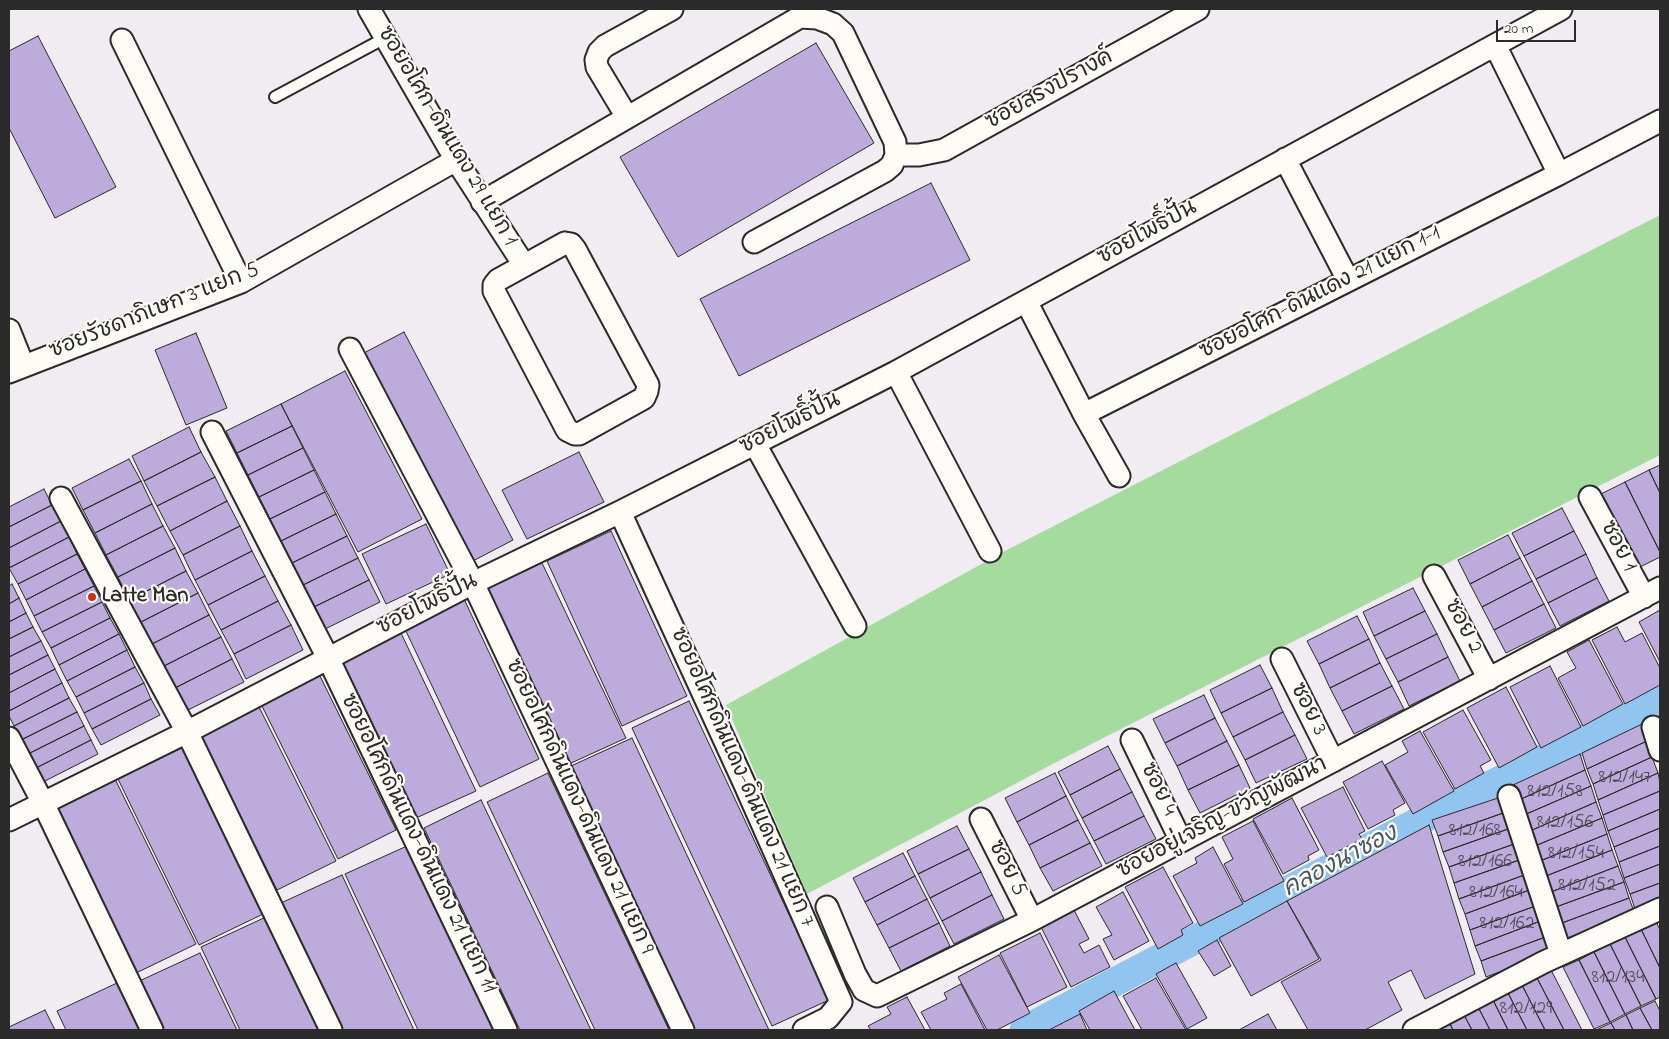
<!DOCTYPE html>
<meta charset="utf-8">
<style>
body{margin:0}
#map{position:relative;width:1669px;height:1039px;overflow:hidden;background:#f0ecf1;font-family:"Indie Flower",sans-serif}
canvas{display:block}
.frame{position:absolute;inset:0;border:10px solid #2b2b2b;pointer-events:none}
.scale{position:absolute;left:1496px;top:20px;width:80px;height:22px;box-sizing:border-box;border:2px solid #2b2b2b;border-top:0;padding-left:6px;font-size:15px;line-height:18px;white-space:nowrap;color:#2b2b2b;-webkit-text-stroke:4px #fdfcf7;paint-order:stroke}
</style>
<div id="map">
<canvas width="1669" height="1039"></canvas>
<div class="frame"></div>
<div class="scale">20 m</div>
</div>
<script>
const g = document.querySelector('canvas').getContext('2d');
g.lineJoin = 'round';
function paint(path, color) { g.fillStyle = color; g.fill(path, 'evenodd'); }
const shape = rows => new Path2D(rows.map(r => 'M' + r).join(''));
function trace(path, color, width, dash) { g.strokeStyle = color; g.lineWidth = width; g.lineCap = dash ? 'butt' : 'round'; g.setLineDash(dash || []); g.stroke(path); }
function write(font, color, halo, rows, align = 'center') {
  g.font = font + ' "Indie Flower","Playpen Sans Thai",sans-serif'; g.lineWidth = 4.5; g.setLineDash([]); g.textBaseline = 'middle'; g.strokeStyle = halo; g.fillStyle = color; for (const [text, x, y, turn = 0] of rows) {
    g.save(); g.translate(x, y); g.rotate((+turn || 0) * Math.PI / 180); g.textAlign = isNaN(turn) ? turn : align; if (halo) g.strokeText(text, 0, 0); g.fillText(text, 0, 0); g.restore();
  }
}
paint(shape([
 [1660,215,1660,455,1066,757,807,894,726,705,1005,551]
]), '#a5db9f');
trace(shape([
 [1024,1030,1442,809,1660,701]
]), '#91c4ee', 29);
const building = shape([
 [38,36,116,187,55,218,9,128,9,51,38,36],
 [816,43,874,143,678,257,620,157,816,43],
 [931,183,970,260,739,376,700,299,931,183],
 [404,332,513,540,471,562,362,354,404,332],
 [196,333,227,408,186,425,155,350,196,333],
 [345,371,422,519,358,552,281,404,345,371],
 [281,404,292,426,237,453,226,431,281,404],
 [292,426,303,448,248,475,237,453,292,426],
 [189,427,201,452,144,481,132,456,189,427],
 [303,448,314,470,259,497,248,475,303,448],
 [201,452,215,477,157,506,144,481,201,452],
 [579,452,604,502,527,539,502,490,579,452],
 [129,459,141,481,83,510,72,488,129,459],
 [1660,465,1660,493,1649,470,1660,465],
 [314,470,325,492,270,519,259,497,314,470],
 [1649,470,1660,493,1660,552,1625,482,1649,470],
 [215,477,227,501,170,531,157,506,215,477],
 [141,481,152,504,95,533,83,510,141,481],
 [1625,482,1660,552,1660,557,1638,568,1601,494,1625,482],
 [44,489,52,505,9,527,9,507,44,489],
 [325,492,336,514,281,541,270,519,325,492],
 [227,501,240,526,183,555,170,531,227,501],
 [152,504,163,526,106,555,95,533,152,504],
 [52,505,61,521,9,548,9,527,52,505],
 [1562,508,1574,531,1524,556,1512,533,1562,508],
 [336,514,347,536,292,563,281,541,336,514],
 [61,521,69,537,9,568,9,548,61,521],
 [426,524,450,574,386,604,362,554,426,524],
 [163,526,175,548,118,577,106,555,163,526],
 [240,526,252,551,195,580,183,555,240,526],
 [611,531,687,696,622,726,547,561,611,531],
 [1574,531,1586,554,1536,579,1524,556,1574,531],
 [1508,535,1520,558,1470,584,1458,560,1508,535],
 [347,536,358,558,303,585,292,563,347,536],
 [69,537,77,554,18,584,9,568,69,537],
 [175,548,186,571,129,600,118,577,175,548],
 [252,551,265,576,208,605,195,580,252,551],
 [77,554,85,569,26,600,18,584,77,554],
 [1586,554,1597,578,1548,603,1536,579,1586,554],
 [358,558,369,580,314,607,303,585,358,558],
 [1520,558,1532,581,1482,607,1470,584,1520,558],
 [542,563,626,738,569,764,486,589,542,563],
 [85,569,94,586,34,616,26,600,85,569],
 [186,571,198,593,141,622,129,600,186,571],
 [265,576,278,601,221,630,208,605,265,576],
 [1597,578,1609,601,1560,626,1548,603,1597,578],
 [369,580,380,602,325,629,314,607,369,580],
 [1532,581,1544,604,1494,630,1482,607,1532,581],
 [12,584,19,598,9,604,9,586,12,584],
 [94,586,102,602,42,632,34,616,94,586],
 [1413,588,1425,611,1374,636,1363,612,1413,588],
 [198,593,209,615,152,644,141,622,198,593],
 [19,598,26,613,9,622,9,604,19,598],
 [464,599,539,759,480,787,404,627,464,599],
 [278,601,291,625,234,654,221,630,278,601],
 [102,602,110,618,51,648,42,632,102,602],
 [1544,604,1556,628,1506,653,1494,630,1544,604],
 [1660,610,1660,662,1639,622,1660,610],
 [1425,611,1437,634,1386,659,1374,636,1425,611],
 [26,613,33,627,9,639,9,622,26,613],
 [209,615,221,637,164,666,152,644,209,615],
 [1357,616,1369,639,1319,664,1307,641,1357,616],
 [110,618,119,634,59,665,51,648,110,618],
 [291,625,303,650,246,679,234,654,291,625],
 [33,627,41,641,9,657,9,639,33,627],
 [1617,627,1625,642,1642,633,1660,668,1660,685,1625,704,1592,640,1617,627],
 [400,631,476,791,416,818,341,659,400,631],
 [119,634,127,650,67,681,59,665,119,634],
 [1437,634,1448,657,1398,682,1386,659,1437,634],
 [221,637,232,659,175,688,164,666,221,637],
 [1369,639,1380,663,1330,688,1319,664,1369,639],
 [1589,640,1623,704,1583,726,1558,678,1576,668,1567,652,1589,640],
 [41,641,48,655,9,675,9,657,41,641],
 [127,650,135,667,76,697,67,681,127,650],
 [48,655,55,669,9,693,9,675,48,655],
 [1448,657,1460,681,1409,706,1398,682,1448,657],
 [232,659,244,682,186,711,175,688,232,659],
 [1380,663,1392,686,1342,711,1330,688,1380,663],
 [1260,665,1272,688,1221,713,1210,690,1260,665],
 [1550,666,1581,727,1541,748,1510,687,1550,666],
 [135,667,144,683,84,713,76,697,135,667],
 [55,669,62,683,9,711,9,693,55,669],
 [319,674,396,830,338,859,260,702,319,674],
 [62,683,69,698,14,726,9,716,9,711,62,683],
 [144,683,151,699,92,729,84,713,144,683],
 [1392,686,1404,709,1354,734,1342,711,1392,686],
 [1506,687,1537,747,1499,768,1467,708,1506,687],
 [1272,688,1283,712,1233,737,1221,713,1272,688],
 [1204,695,1215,718,1165,743,1153,719,1204,695],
 [69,698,77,712,21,740,14,726,69,698],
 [151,699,160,715,101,745,92,729,151,699],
 [689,701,829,1000,772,1026,632,728,689,701],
 [258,705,336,861,277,890,200,734,258,705],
 [1463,710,1491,760,1480,766,1484,773,1455,789,1423,732,1463,710],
 [77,712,84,726,28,754,21,740,77,712],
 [1283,712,1295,735,1245,760,1233,737,1283,712],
 [1215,718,1227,741,1177,766,1165,743,1215,718],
 [1642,724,1647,741,1587,769,1582,753,1642,724],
 [84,726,91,740,36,768,28,754,84,726],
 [1420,731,1454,791,1413,814,1385,765,1408,752,1402,741,1420,731],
 [1295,735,1307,759,1256,783,1245,760,1295,735],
 [632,738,769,1030,694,1030,571,766,632,738],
 [91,740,98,754,43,782,36,768,91,740],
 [1227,741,1239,765,1188,790,1177,766,1227,741],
 [1647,741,1652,757,1593,784,1587,769,1647,741],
 [1108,746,1120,769,1070,795,1058,772,1108,746],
 [182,748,263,914,199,945,118,779,182,748],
 [1580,754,1585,770,1519,800,1513,785,1580,754],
 [1652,757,1658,773,1598,800,1593,784,1652,757],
 [1382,761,1405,803,1393,810,1395,815,1368,829,1343,782,1382,761],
 [1239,765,1250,788,1200,813,1188,790,1239,765],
 [1120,769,1132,792,1082,818,1070,795,1120,769],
 [1585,770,1591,786,1524,815,1519,800,1585,770],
 [548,773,669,1030,595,1030,487,802,548,773],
 [1055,773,1066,796,1017,822,1005,798,1055,773],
 [1658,773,1660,782,1660,791,1603,815,1598,800,1658,773],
 [115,779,196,944,132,975,51,809,115,779],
 [1591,786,1596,802,1530,831,1524,815,1591,786],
 [1343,787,1365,831,1359,834,1362,839,1327,857,1301,808,1343,787],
 [1660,791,1660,809,1608,831,1603,815,1660,791],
 [1132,792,1144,816,1094,841,1082,818,1132,792],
 [1066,796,1078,820,1029,845,1017,822,1066,796],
 [1501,797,1506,812,1438,836,1432,820,1501,797],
 [1292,798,1319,850,1308,856,1309,860,1283,874,1253,819,1292,798],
 [481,800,591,1030,520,1030,424,828,481,800],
 [1596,802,1602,818,1535,846,1530,831,1596,802],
 [1660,809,1660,828,1614,847,1608,831,1660,809],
 [1506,812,1511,828,1443,852,1438,836,1506,812],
 [1144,816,1156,839,1106,864,1094,841,1144,816],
 [1602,818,1607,834,1540,861,1535,846,1602,818],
 [1078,820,1090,843,1040,868,1029,845,1078,820],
 [1253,821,1284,881,1244,902,1224,864,1233,859,1222,837,1253,821],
 [1429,825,1475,974,1425,999,1411,970,1388,982,1402,1010,1365,1030,1308,1030,1281,982,1321,960,1287,901,1429,825],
 [957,826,969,849,918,874,907,851,957,826],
 [1511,828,1517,843,1449,867,1443,852,1511,828],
 [1660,828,1660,846,1619,862,1614,847,1660,828],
 [1607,834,1612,850,1546,876,1540,861,1607,834],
 [1090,843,1102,866,1053,891,1040,868,1090,843],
 [1517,843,1522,859,1454,883,1449,867,1517,843],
 [407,846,493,1030,418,1030,345,874,407,846],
 [1660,846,1660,864,1624,878,1619,862,1660,846],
 [1213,847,1243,904,1200,926,1173,876,1197,863,1195,858,1213,847],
 [969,849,981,872,930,898,918,874,969,849],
 [1612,850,1618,866,1551,892,1546,876,1612,850],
 [903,853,915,876,865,902,853,878,903,853],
 [1522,859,1527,874,1459,899,1454,883,1522,859],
 [1660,864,1660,883,1630,894,1624,878,1660,864],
 [1618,866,1624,882,1556,907,1551,892,1618,866],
 [1163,867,1193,923,1181,930,1183,935,1158,949,1125,887,1163,867],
 [981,872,992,895,942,921,930,898,981,872],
 [1527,874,1532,889,1465,914,1459,899,1527,874],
 [342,875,414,1030,340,1030,281,903,342,875],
 [915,876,927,899,877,925,865,902,915,876],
 [1624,882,1629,898,1562,923,1556,907,1624,882],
 [1660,883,1660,901,1635,909,1630,894,1660,883],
 [1532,889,1538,905,1470,930,1465,914,1532,889],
 [1123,892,1149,941,1114,960,1103,939,1112,935,1096,907,1123,892],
 [992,895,1004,919,954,944,942,921,992,895],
 [1629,898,1635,914,1567,938,1562,923,1629,898],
 [927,899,939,923,889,948,877,925,927,899],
 [1287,901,1319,959,1251,996,1219,938,1287,901],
 [1538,905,1543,920,1475,946,1470,930,1538,905],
 [1074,910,1089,939,1079,944,1084,953,1099,945,1110,967,1071,987,1041,927,1074,910],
 [266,917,319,1030,240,1030,201,947,266,917],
 [1543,920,1548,936,1481,961,1475,946,1543,920],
 [1656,921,1660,930,1660,968,1641,929,1656,921],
 [939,923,950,946,901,971,889,948,939,923],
 [1641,929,1660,968,1660,997,1656,999,1625,937,1641,929],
 [1040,933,1067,987,1027,1007,1000,953,1040,933],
 [1548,936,1554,951,1486,977,1481,961,1548,936],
 [1625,937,1656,999,1641,1006,1610,944,1625,937],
 [1217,940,1231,966,1214,976,1198,951,1217,940],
 [1610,944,1641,1006,1625,1014,1594,952,1610,944],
 [1594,952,1625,1014,1610,1022,1579,960,1594,952],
 [200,953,237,1030,158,1030,135,983,200,953],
 [999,955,1030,1013,997,1030,987,1030,958,977,999,955],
 [1579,960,1610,1022,1594,1029,1563,967,1579,960],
 [1176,963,1207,1018,1187,1029,1156,974,1176,963],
 [1550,968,1582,1030,1564,1030,1536,976,1550,968],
 [1536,976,1564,1030,1545,1030,1521,983,1536,976],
 [1156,978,1186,1030,1142,1030,1123,996,1156,978],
 [117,983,139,1030,66,1030,57,1011,117,983],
 [1521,983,1545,1030,1527,1030,1507,991,1521,983],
 [961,984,985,1030,931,1030,921,1012,947,999,944,993,961,984],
 [1114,991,1135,1030,1090,1030,1079,1011,1114,991],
 [1507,991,1527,1030,1508,1030,1492,998,1507,991],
 [907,997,925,1030,871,1030,868,1026,891,1014,887,1007,907,997],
 [1492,998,1508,1030,1490,1030,1477,1005,1492,998],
 [1655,1001,1660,1011,1660,1030,1652,1030,1640,1008,1655,1001],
 [1477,1005,1490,1030,1472,1030,1463,1013,1477,1005],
 [1640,1008,1652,1030,1633,1030,1626,1015,1640,1008],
 [45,1010,55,1030,9,1030,9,1027,45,1010],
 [1463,1013,1472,1030,1453,1030,1448,1020,1463,1013],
 [1080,1014,1087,1030,1049,1030,1080,1014],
 [1268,1014,1277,1030,1239,1030,1268,1014],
 [1626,1015,1633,1030,1615,1030,1611,1023,1626,1015],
 [1448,1020,1453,1030,1435,1030,1448,1020],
 [1611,1023,1615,1030,1596,1030,1611,1023]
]);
paint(building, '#bdabdb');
trace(building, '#2b2b2b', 1);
const lane = shape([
 [275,97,385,38]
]);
const street = shape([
 [369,9,456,160,524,265],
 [122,40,241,282],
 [1495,45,1559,174,1660,121],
 [627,117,597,67,596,60,599,52,605,46,672,9],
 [896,155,919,155,944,150,1198,9],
 [1285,159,1348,280],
 [482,202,800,17,817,18,833,24,843,33,895,142,896,155,892,165,885,171,754,242],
 [565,243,571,244,575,249,648,385,647,391,644,398,579,434,575,434,567,430,494,291,494,285,498,280,565,243],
 [1026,301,1084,414,1119,476],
 [9,330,23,365],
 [350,349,473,583,683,1030],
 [9,372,241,282,456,160],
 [896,372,990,551],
 [1084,414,1559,174],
 [212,432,328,658,506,1030],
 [755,444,855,626],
 [1590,497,1644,597],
 [61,498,187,732,331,1030],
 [620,512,745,785,841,1002,828,1018,804,1030],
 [1434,576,1489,679],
 [1282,659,1333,761],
 [1653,727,1660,750],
 [9,738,43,803,152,1030],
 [1132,740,1181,841],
 [1509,796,1561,954],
 [981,819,1032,920],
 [9,820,187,732,473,583,620,512,896,372,1561,9],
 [827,907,855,974,864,990,877,996,1032,920,1660,588],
 [1414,1030,1544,962,1660,909]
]);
trace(lane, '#2b2b2b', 14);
trace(street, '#2b2b2b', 25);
trace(lane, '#fdfcf7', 10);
trace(street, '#fdfcf7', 21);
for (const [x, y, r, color] of [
 [92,597,5,"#c8321e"]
]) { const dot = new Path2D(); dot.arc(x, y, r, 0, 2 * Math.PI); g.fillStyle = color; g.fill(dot); trace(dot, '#fdfcf7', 2); }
write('20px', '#504b57', null, [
 ["812/147",1625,779],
 ["812/158",1555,793],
 ["812/156",1565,824],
 ["812/168",1475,832],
 ["812/154",1576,855],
 ["812/166",1485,863],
 ["812/152",1587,887],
 ["812/164",1496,894],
 ["812/162",1507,925],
 ["812/134",1618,979],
 ["812/129",1526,1010]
]);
write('22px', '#2b2b2b', '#fdfcf7', [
 ["ซอยสรงปรางค์",1050,91,-29],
 ["ซอยอโศก-ดินแดง 29 แยก 1",446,137,59],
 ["ซอยโพธิ์ปั้น",1148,234,-29],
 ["ซอยอโศก-ดินแดง 21 แยก 1-1",1321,294,-27],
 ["ซอยรัชดาภิเษก 3 แยก 5",155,312,-22],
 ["ซอยโพธิ์ปั้น",791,425,-27],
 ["ซอย 1",1617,547,62],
 ["ซอยโพธิ์ปั้น",428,606,-27],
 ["ซอย 2",1462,627,62],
 ["ซอย 3",1307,710,63],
 ["ซอยอโศกดินแดง-ดินแดง 21 แยก 7",741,778,66],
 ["ซอย 4",1157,790,64],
 ["ซอยอโศกดินแดง-ดินแดง 21 แยก 9",578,807,65],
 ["ซอยอยู่เจริญ-ขวัญพัฒนา",1223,819,-28],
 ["ซอยอโศกดินแดง-ดินแดง 21 แยก 11",417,844,64],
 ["ซอย 5",1006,869,63]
]);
write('bold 22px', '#2b2b2b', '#fdfcf7', [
 ["Latte Man",102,597]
], 'left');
write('italic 24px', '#4a5966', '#fdfcf7', [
 ["คลองนาซอง",1341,863,-28]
]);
</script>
